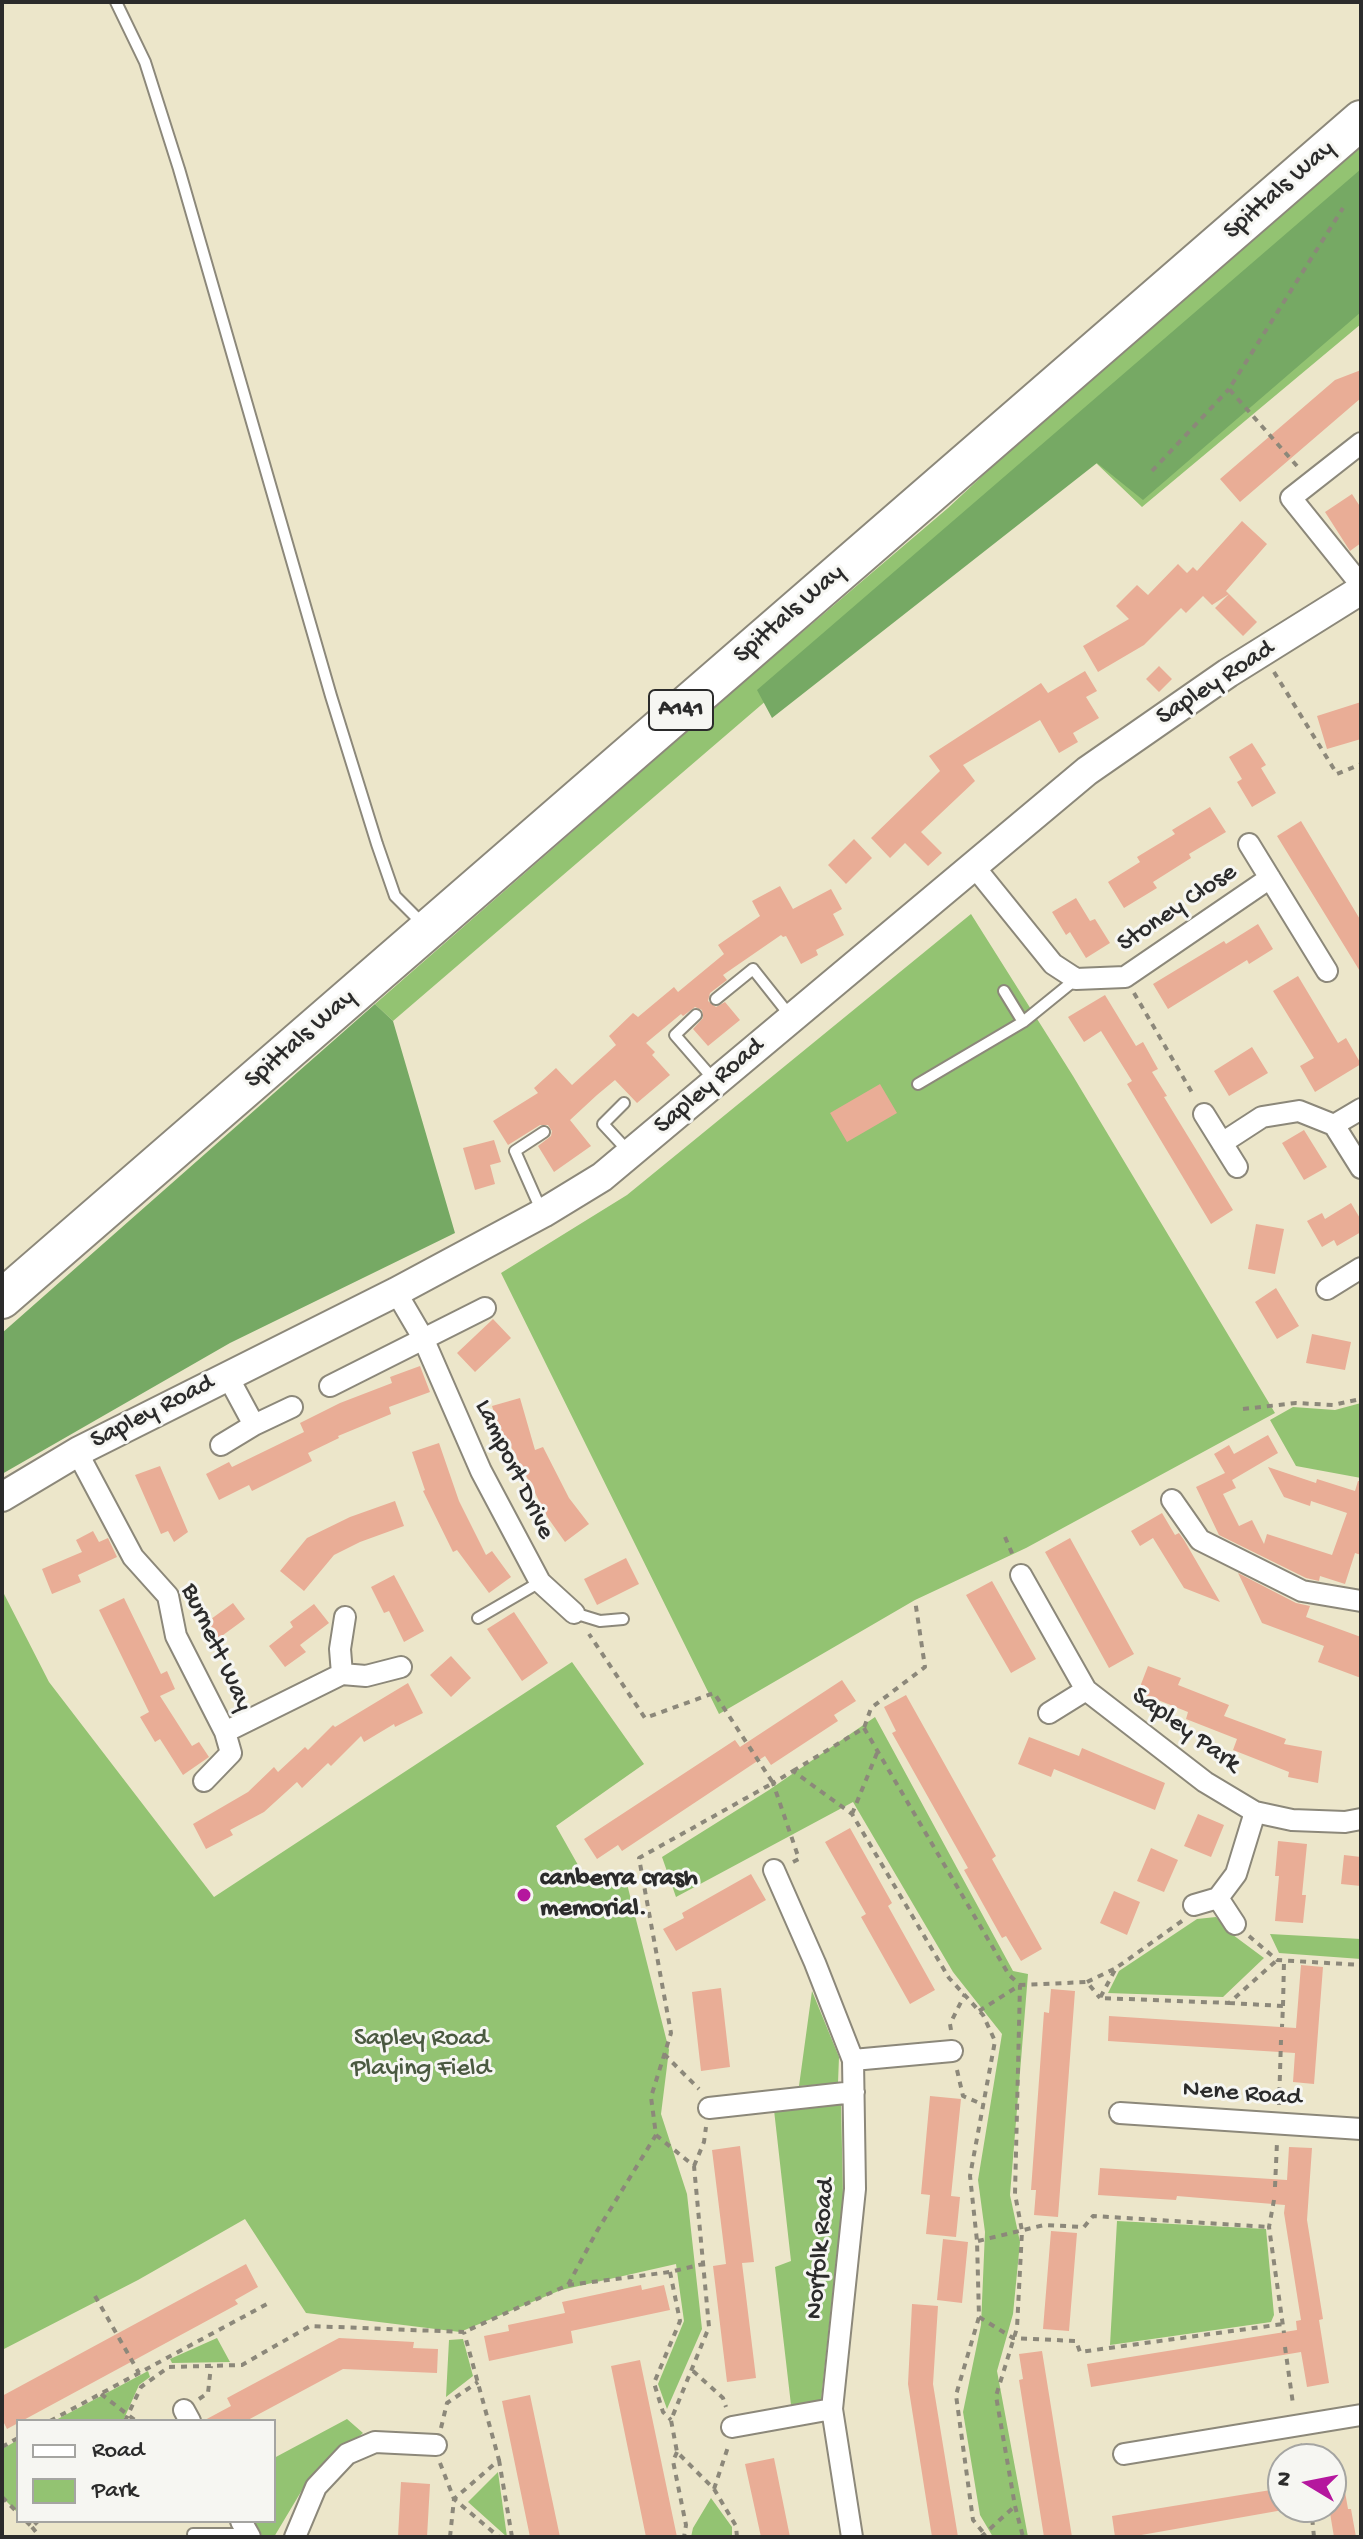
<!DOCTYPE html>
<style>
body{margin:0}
#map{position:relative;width:1363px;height:2539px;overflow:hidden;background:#ece6ca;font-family:"Gochi Hand",sans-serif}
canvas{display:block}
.frame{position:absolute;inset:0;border:4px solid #2b2b2b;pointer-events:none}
.legend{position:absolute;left:16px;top:2419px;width:260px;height:104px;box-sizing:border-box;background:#f6f6f2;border:2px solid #a5a5a2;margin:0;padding:10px 14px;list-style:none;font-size:24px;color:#2b2b2b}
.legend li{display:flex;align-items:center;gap:16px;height:40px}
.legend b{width:40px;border:2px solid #a5a5a2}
.north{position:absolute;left:1267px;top:2443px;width:80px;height:80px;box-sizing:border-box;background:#f6f6f2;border:2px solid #a5a5a2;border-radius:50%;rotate:280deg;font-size:22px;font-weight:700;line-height:32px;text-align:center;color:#2b2b2b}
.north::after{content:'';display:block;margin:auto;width:28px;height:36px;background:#b5179e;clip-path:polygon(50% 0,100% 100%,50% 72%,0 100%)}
</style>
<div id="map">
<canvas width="1363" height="2539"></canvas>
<div class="frame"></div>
<ul class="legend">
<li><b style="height:10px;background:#fff"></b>Road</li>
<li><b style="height:22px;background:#93c372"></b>Park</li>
</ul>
<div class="north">N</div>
</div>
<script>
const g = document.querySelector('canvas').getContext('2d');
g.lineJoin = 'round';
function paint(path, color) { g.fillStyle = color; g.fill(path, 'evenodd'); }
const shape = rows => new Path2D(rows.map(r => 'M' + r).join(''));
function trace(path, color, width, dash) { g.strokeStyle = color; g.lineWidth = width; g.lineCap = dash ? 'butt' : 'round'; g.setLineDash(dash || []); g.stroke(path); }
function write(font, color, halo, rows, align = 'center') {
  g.font = font + ' "Gochi Hand",sans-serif'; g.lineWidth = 6; g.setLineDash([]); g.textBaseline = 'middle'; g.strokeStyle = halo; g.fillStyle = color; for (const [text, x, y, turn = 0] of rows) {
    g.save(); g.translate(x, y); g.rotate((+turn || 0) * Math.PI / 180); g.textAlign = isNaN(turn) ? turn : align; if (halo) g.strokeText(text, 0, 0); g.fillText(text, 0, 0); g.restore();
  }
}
paint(shape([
 [1361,145,1361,324,1142,507,1071,439,393,1021,375,1004,746,680,948,508,1040,422],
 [971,914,1073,1076,1275,1413,1026,1548,915,1600,719,1714,501,1273,627,1195],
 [1361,1403,1361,1478,1296,1466,1270,1420,1293,1407,1335,1410],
 [2,1590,49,1682,214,1897,572,1662,644,1764,556,1826,587,1881,625,1876,669,2050,661,2114,687,2194,702,2329,667,2409,658,2384,684,2321,676,2264,561,2290,460,2332,306,2313,245,2219,138,2280,2,2350],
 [875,1717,1013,1971,1028,1974,1010,2195,1020,2242,1013,2314,997,2371,1028,2537,993,2537,980,2515,963,2412,981,2325,985,2232,978,2180,1002,2034,953,1972,853,1802,676,1897,662,1857,769,1790],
 [1216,1917,1229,1932,1264,1958,1223,1997,1108,1993,1119,1971,1197,1919],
 [1270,1934,1361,1939,1361,1959,1279,1953],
 [812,1991,839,2057,838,2083,799,2086],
 [841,2102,843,2196,821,2401,791,2405,775,2267,791,2261,774,2110],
 [1117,2221,1266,2229,1274,2315,1271,2322,1110,2345],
 [217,2338,230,2362,172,2363,170,2359],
 [463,2339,473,2376,446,2397,449,2340],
 [148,2371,150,2377,139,2385,123,2421,54,2421],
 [347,2419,363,2433,308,2480,274,2537,263,2537,254,2521,274,2521,274,2458],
 [18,2440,18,2513,2,2497,2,2449],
 [498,2472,507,2537,468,2502],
 [711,2498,732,2527,732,2537,691,2537,693,2528]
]), '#93c372');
paint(shape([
 [1361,169,1361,312,1143,500,1097,463,772,718,757,690],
 [375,1004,393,1021,455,1233,230,1343,2,1474,2,1333]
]), '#76a964');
paint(shape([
 [1361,370,1361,398,1240,502,1220,479,1335,380],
 [1352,494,1361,508,1361,543,1350,551,1325,512],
 [1242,521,1267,544,1226,591,1257,622,1243,636,1215,608,1229,594,1212,605,1203,596,1186,613,1181,608,1144,645,1098,672,1083,646,1129,619,1116,606,1137,585,1148,595,1178,564,1187,573,1193,567,1197,571],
 [1159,666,1172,679,1159,692,1146,679],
 [1085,671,1097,691,1086,697,1099,718,1073,733,1078,742,1059,753,1040,720,963,765,975,781,921,832,942,853,928,866,905,843,890,858,871,838,940,771,929,756,1041,683,1048,693],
 [1361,702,1361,739,1327,749,1317,716],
 [1252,743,1266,765,1261,768,1276,793,1252,807,1237,782,1242,779,1229,757],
 [1210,807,1226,832,1189,854,1191,858,1153,882,1157,888,1124,908,1108,882,1140,862,1137,857,1175,834,1172,830],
 [1301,821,1361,921,1361,973,1277,836],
 [854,839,872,858,846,884,828,865],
 [780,886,793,909,831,889,842,909,833,914,844,935,816,950,818,955,801,964,786,936,783,937,781,935,723,975,727,980,710,993,708,1001,716,1007,725,1002,740,1020,708,1046,693,1029,703,1018,702,1010,695,1007,683,1016,681,1014,646,1043,655,1052,652,1055,670,1075,637,1103,615,1080,597,1095,570,1120,591,1146,554,1172,538,1146,551,1136,552,1131,548,1125,540,1125,508,1145,493,1121,538,1093,534,1088,556,1068,572,1085,616,1045,609,1036,633,1013,638,1017,674,987,678,992,724,954,718,945,760,916,752,901],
 [1076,898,1090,921,1095,919,1110,943,1086,958,1070,932,1066,935,1052,912],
 [1258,924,1273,949,1249,964,1247,960,1168,1009,1153,984,1224,941,1226,944],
 [1298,976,1338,1043,1346,1038,1361,1064,1315,1092,1300,1066,1314,1058,1273,991],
 [1105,995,1136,1046,1143,1042,1158,1069,1152,1072,1167,1096,1164,1097,1233,1210,1211,1224,1127,1084,1132,1081,1101,1031,1084,1042,1068,1017],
 [1252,1047,1268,1073,1229,1096,1214,1071],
 [880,1084,897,1113,847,1142,830,1113],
 [1304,1130,1327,1167,1304,1180,1282,1143],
 [494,1140,501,1162,490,1165,495,1184,475,1190,463,1148],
 [1351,1203,1361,1220,1361,1232,1337,1246,1334,1240,1322,1247,1307,1221,1322,1213,1325,1219],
 [1256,1224,1284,1229,1275,1274,1248,1269],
 [1276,1288,1299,1326,1277,1339,1255,1302],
 [493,1319,511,1338,475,1372,457,1353],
 [1312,1334,1351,1342,1345,1370,1306,1363],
 [420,1366,430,1392,389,1407,391,1414,338,1436,339,1438,308,1453,312,1461,252,1491,249,1485,219,1500,206,1474,229,1462,232,1467,304,1432,300,1423,340,1403,392,1383,390,1377],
 [520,1398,535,1450,543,1447,569,1498,589,1524,565,1542,548,1518,507,1439,503,1441,492,1406],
 [1268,1435,1278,1453,1232,1480,1236,1488,1223,1494,1239,1526,1252,1520,1264,1544,1267,1534,1332,1555,1347,1513,1311,1501,1310,1506,1284,1497,1268,1467,1316,1483,1317,1479,1355,1491,1358,1481,1361,1481,1361,1555,1355,1553,1345,1584,1320,1576,1319,1581,1306,1578,1219,1535,1196,1487,1225,1473,1214,1454,1229,1445,1234,1454],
 [439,1443,459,1501,486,1555,492,1551,511,1577,489,1593,457,1550,453,1552,423,1491,425,1490,412,1452],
 [160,1466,188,1532,174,1542,168,1531,161,1534,135,1475],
 [395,1501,404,1526,360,1542,334,1555,304,1591,280,1571,307,1538,350,1517],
 [1162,1513,1175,1535,1179,1533,1184,1540,1220,1602,1184,1588,1153,1538,1140,1546,1131,1531],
 [93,1531,99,1542,108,1538,117,1557,78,1575,81,1582,52,1594,42,1569,82,1552,76,1540],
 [1070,1538,1134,1654,1109,1668,1045,1552],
 [626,1558,639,1584,597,1605,584,1579],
 [1238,1573,1296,1603,1310,1606,1306,1617,1361,1637,1361,1678,1318,1662,1324,1646,1262,1623],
 [394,1575,424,1631,404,1642,389,1611,384,1613,371,1587],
 [992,1581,1036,1659,1011,1673,966,1595],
 [124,1598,161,1674,167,1671,175,1689,160,1696,192,1746,199,1742,209,1757,183,1775,160,1739,155,1742,140,1717,149,1712,99,1610],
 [233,1603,245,1619,219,1638,207,1622],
 [314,1604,329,1623,300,1645,306,1652,285,1667,269,1646,293,1627,290,1622],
 [514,1612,548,1663,522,1681,487,1629],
 [451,1656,471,1678,451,1697,430,1675],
 [1148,1666,1181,1678,1178,1685,1229,1705,1224,1716,1286,1739,1284,1744,1322,1751,1318,1783,1288,1777,1289,1772,1233,1750,1237,1739,1186,1719,1188,1712,1138,1692],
 [842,1680,856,1701,834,1715,838,1721,771,1765,765,1756,622,1851,618,1845,597,1859,584,1839,735,1740,740,1747],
 [408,1683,423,1713,395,1727,394,1724,364,1742,361,1736,331,1766,328,1763,302,1788,297,1782,264,1812,230,1830,233,1835,206,1849,193,1824,248,1792,274,1767,278,1772,305,1747,308,1750,333,1725,335,1727],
 [906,1695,996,1856,992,1859,1042,1949,1021,1961,1006,1936,1002,1938,964,1870,968,1868,892,1733,896,1731,884,1707],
 [1029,1737,1079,1756,1082,1748,1165,1783,1155,1810,1054,1769,1051,1777,1018,1764],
 [1198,1814,1224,1825,1211,1857,1184,1846],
 [850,1828,892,1903,888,1906,935,1990,910,2004,861,1917,866,1914,825,1842],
 [1278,1841,1307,1844,1302,1895,1306,1895,1303,1923,1275,1921,1279,1876,1275,1876],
 [1151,1848,1178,1860,1164,1892,1137,1881],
 [1344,1855,1361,1857,1361,1886,1341,1884],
 [751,1874,766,1900,676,1951,663,1929,684,1918,682,1913],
 [1114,1891,1140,1902,1127,1935,1100,1923],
 [1301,1965,1323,1967,1314,2084,1293,2082,1295,2053,1108,2041,1109,2016,1296,2028],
 [721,1988,730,2067,701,2071,692,1992],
 [1051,1989,1075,1991,1058,2217,1034,2215,1036,2190,1031,2190,1044,2012,1049,2013],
 [930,2096,961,2099,951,2196,960,2197,956,2237,926,2234,930,2195,921,2194],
 [740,2146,754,2262,742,2263,756,2378,727,2382,713,2266,726,2264,712,2150],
 [1289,2147,1312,2148,1307,2220,1323,2319,1319,2320,1329,2383,1307,2387,1301,2352,1091,2387,1087,2364,1297,2330,1296,2321,1301,2320,1284,2213,1285,2205,1177,2196,1176,2200,1098,2195,1100,2168,1287,2180],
 [1051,2231,1077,2233,1069,2331,1043,2329],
 [943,2239,968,2242,962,2303,937,2300],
 [246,2264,258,2287,235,2300,238,2304,7,2429,2,2419,2,2396],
 [641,2285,642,2290,664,2285,670,2310,571,2331,573,2343,489,2361,484,2336,509,2331,508,2325,565,2313,562,2302],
 [912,2304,938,2306,933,2384,958,2537,932,2537,908,2384],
 [339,2338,414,2342,413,2348,438,2349,437,2373,343,2369,246,2421,203,2421,231,2406,227,2398],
 [1042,2351,1072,2537,1044,2537,1019,2380,1023,2379,1019,2354],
 [640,2360,677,2537,646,2537,611,2366],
 [530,2395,560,2537,530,2537,502,2401],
 [774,2458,790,2537,761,2537,745,2464],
 [1341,2469,1348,2509,1351,2509,1356,2537,1334,2537,1329,2507,1331,2470],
 [401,2482,430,2484,427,2537,398,2537],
 [1283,2488,1283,2510,1130,2537,1115,2537,1112,2516]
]), '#e9ad96');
const lane = shape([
 [116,2,145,62,179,169,331,696,377,844,395,896,424,925],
 [1004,991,1023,1022],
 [716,999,753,969,791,1017],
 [696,1015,675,1035,715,1081],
 [918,1084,1023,1022,1076,979],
 [624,1103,603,1124,629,1152],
 [542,1212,515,1151,544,1132],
 [574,1613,600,1621,623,1619],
 [478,1618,540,1582],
 [193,2534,247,2534]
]);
const street = shape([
 [1361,443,1291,498,1361,585],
 [1249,844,1327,971],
 [973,865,1053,964,1076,979,1125,977,1270,878],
 [1204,1114,1237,1167],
 [1334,1125,1361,1109],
 [1222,1143,1262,1117,1299,1111,1334,1125,1361,1168],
 [1327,1289,1361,1268],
 [396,1292,423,1338,481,1471,540,1582,574,1613],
 [227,1375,254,1425],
 [330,1386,485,1308],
 [221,1445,254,1425,292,1407],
 [79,1451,84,1465,133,1557,168,1596,176,1636,225,1732,231,1753,204,1781],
 [1172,1500,1200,1540,1302,1591,1361,1601],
 [1021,1575,1086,1690,1205,1782,1255,1812,1292,1820,1345,1822,1361,1819],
 [345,1617,340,1649,342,1674,366,1676,401,1667],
 [1049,1713,1086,1690],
 [225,1732,342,1674],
 [774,1870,815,1963,853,2060,855,2189,832,2409,852,2537],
 [1218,1898,1236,1874,1255,1812],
 [1194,1905,1218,1898,1235,1924],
 [853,2060,952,2051],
 [709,2108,854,2092],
 [1120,2113,1361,2129],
 [184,2410,190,2421],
 [732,2427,832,2409],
 [1124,2454,1361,2415],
 [241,2521,250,2537],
 [295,2537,316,2487,347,2454,375,2442,436,2445]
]);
const secondary = shape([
 [2,1497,79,1451,396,1292,543,1213,602,1177,1087,771,1228,673,1361,590]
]);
const highway = shape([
 [2,1299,1361,120]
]);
trace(lane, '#8c887a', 14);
trace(street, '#8c887a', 24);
trace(secondary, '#8c887a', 32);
trace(highway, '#8c887a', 42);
trace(shape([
 [1297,466,1229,389,1343,208],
 [1152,471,1229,389],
 [1274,672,1337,774,1361,764],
 [1134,993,1194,1096],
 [1243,1409,1296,1403,1333,1405,1361,1399],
 [1005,1537,1014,1558],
 [864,1728,1009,1975,1020,1985,1015,2194,1022,2231,1017,2328,996,2396,1015,2506,1023,2537],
 [793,1771,864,1728,871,1708,925,1667,915,1600],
 [852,1814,877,1753],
 [793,1862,799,1859,773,1783,793,1771,852,1814,949,1978,983,2015,995,2041,970,2176,977,2241,979,2317,956,2395,973,2520,987,2537],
 [1182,1921,1116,1968,1100,1998,1229,2003,1277,1960],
 [1249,1936,1277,1960,1361,1965],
 [1087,1982,1114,1969],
 [1229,2003,1283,2006,1282,2027],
 [1283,2006,1284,1961],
 [979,2011,1020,1985,1087,1982,1100,1998],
 [951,2030,950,2024,965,1994],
 [664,2054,699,2089],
 [957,2070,963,2096,984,2105],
 [1279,2105,1281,2040],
 [656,2135,694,2166,709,2327,671,2420,677,2452,714,2489,736,2526,737,2537],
 [694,2166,704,2142,706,2127],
 [1275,2187,1277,2142],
 [1274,2200,1269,2227,1284,2333],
 [978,2241,1044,2225,1084,2227,1093,2216,1269,2227],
 [670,2272,680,2321,654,2383,663,2412,671,2420],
 [568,2285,670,2272,703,2264],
 [95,2296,139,2373],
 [979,2317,1013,2338,1076,2341,1080,2352,1283,2324],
 [1285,2347,1293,2404],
 [693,2371,723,2398,726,2407],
 [101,2394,136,2421],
 [199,2399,208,2393,211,2366],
 [50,2421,267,2304],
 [125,2421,141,2387,169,2367,242,2365,310,2326,464,2332,568,2285,597,2231,656,2135,651,2097,671,2033,639,1858,773,1783,714,1693,645,1718,589,1634],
 [441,2428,447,2403,478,2382],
 [1300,2444,1303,2459],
 [2,2447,18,2438],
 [677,2452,673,2461,686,2525,684,2537],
 [499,2460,512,2537],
 [440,2463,454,2499,499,2537],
 [714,2489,728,2447],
 [2,2497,18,2513],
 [1311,2507,1314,2537],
 [26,2521,32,2527,38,2521],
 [32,2527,40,2537],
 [450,2537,454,2499,499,2460,464,2332],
 [981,2537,1015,2506]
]), '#8c887a', 4, [6, 6]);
trace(lane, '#fff', 10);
trace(street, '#fff', 20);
trace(secondary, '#fff', 28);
trace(highway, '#fff', 38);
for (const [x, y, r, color] of [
 [524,1895,8,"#b5179e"]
]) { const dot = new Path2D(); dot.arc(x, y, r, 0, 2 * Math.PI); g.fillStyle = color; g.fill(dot); trace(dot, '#f6f6f2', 3); }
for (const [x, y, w] of [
 [681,710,64]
]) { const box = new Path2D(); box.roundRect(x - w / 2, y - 20, w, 40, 6); g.fillStyle = '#f6f6f2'; g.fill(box); trace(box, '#2b2b2b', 2); }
write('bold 24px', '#2b2b2b', null, [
 ["A141",681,710]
]);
write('26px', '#2b2b2b', '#f6f6f2', [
 ["Spittals Way",1280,191,-41],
 ["Spittals Way",790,615,-41],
 ["Sapley Road",1216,684,-33],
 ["Stoney Close",1178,909,-34],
 ["Spittals Way",301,1040,-41],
 ["Sapley Road",710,1087,-40],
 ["Sapley Road",153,1413,-27],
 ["Lamport Drive",513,1470,64],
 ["Burnett Way",215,1648,65],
 ["Sapley Park",1185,1731,36],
 ["Nene Road",1242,2095,4],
 ["Norfolk Road",822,2249,-85]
]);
write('bold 26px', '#2b2b2b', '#f6f6f2', [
 ["canberra crash",540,1880],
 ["memorial.",540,1910]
], 'left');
write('26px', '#4a5940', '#f6f6f2', [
 ["Sapley Road",421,2040],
 ["Playing Field",421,2070]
]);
</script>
